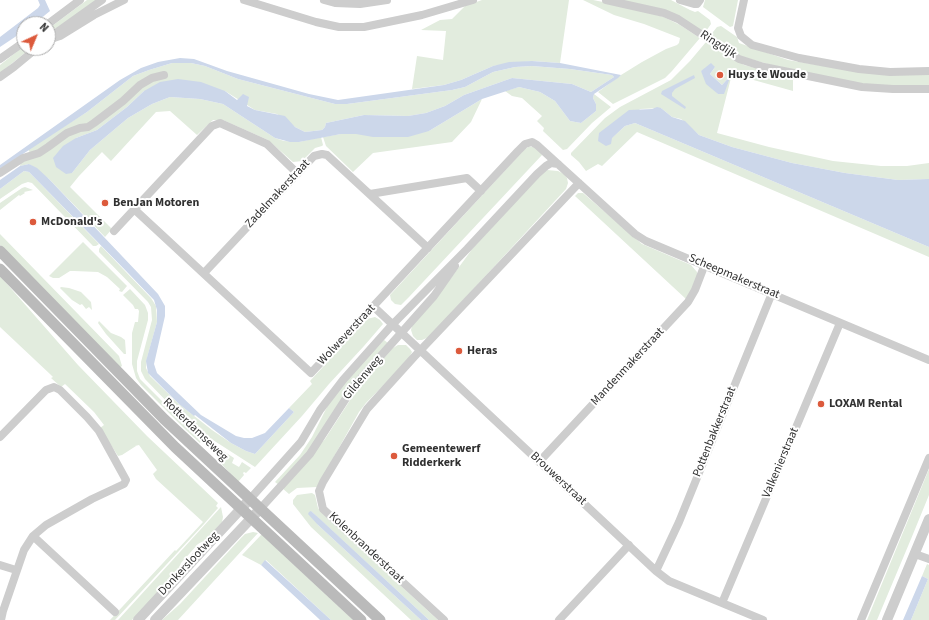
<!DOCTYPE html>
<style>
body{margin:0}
#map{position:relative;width:929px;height:620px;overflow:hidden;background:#fff;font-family:"Source Sans 3",sans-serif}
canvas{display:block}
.north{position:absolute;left:16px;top:16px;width:40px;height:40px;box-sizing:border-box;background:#fff;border:1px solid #acacac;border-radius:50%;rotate:44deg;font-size:11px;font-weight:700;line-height:16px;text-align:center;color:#303030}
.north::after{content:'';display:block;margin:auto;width:14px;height:18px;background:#dc5a3c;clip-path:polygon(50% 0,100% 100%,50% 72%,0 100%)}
</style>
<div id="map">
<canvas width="929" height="620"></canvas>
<div class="north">N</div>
</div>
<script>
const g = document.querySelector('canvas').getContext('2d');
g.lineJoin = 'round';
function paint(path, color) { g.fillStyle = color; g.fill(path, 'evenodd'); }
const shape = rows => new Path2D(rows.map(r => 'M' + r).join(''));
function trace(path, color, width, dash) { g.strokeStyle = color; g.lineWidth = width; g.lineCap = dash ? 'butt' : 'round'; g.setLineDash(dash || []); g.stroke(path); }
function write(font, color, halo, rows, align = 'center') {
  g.font = font + ' "Source Sans 3",sans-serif'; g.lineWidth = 4; g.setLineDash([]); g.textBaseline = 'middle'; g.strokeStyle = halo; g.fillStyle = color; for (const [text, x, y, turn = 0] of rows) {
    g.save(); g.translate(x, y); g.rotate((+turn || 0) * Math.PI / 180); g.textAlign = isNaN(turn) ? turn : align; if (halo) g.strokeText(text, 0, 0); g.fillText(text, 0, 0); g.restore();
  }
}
paint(shape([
 [87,0,97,0,48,34,48,29],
 [482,0,569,0,560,63,532,61,493,66,461,80,444,85,412,89,417,56,443,60,446,31,421,30,440,20,452,19,465,6],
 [583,0,593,0,618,5,664,17,680,25,700,38,672,71,665,78,613,104,598,92,621,75,642,62,666,49,677,45,679,43,680,38,644,24,614,15],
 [618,0,671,0,690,10,695,12,698,11,710,20,711,24,704,34,687,23],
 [705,0,738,0,733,26,730,27,703,7],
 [721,26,737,37,739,43,788,60,823,66,929,74,929,87,873,86,785,69,740,56,709,37,717,27],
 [706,42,733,59,744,65,798,79,793,80,793,91,732,74,717,133,769,147,833,161,881,166,907,166,929,163,929,179,898,180,845,173,792,163,732,147,699,135,681,119,672,117,661,108,640,109,612,138,625,126,635,123,929,247,929,257,637,132,602,166,598,164,586,171,579,162,571,155,571,153,605,118,620,107,671,80,690,61],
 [715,67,710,74,722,85,730,76,718,94,701,71],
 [24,46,24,48,31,48,0,73,0,65],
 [172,63,191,63,205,66,238,79,335,104,347,104,452,90,465,87,493,72,515,67,532,66,570,69,612,75,614,77,591,92,572,84,512,78,464,95,445,106,426,113,408,116,364,115,326,123,325,127,322,130,305,132,295,127,277,114,255,110,225,91,144,91,127,107,97,130,76,138,72,173,90,150,128,118,152,104,170,97,200,99,223,104,275,138,284,141,299,142,321,137,323,145,322,146,315,148,302,161,293,162,268,140,223,120,213,120,197,135,170,111,156,112,111,161,102,152,79,176,70,187,112,229,105,237,49,179,29,164,20,166,21,161,30,153,28,149,87,112,133,76,149,70],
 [519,87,540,92,555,101,570,121,581,123,596,111,596,104,593,98,594,94,611,107,592,123,567,149,563,150,543,131,544,128,537,121,542,116,522,98,512,96,505,91],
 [482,99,471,122,452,142,373,153,353,172,326,146,323,137,341,134,356,134,429,131],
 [528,147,533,147,539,150,542,155,409,297,401,305,395,304,391,300,390,295,524,150],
 [547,170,558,171,564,174,567,178,568,183,566,189,429,337,422,340,417,340,413,336,411,330,412,326,437,297,473,248,541,174],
 [24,171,29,172,99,244,96,246,93,246,32,183,28,182,22,184,0,199,0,189],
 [25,187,33,190,24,192,25,193,20,196,19,195,0,210,0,203,22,188],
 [578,193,583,193,642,244,691,265,697,272,697,280,686,299,575,196],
 [0,234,119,356,122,366,119,368,0,245],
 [83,242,127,286,122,292,119,291,120,289,107,277,98,272,74,271,70,271,59,278,53,278,49,276],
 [101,246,151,298,156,306,157,322,147,358,146,368,150,376,179,404,212,430,231,443,246,451,255,454,294,412,289,408,312,384,310,381,367,319,375,317,380,320,383,324,364,346,329,384,302,416,255,467,213,440,193,426,173,408,145,379,141,371,141,362,152,320,151,307,148,302,99,252,99,249],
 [0,276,78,365,147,436,218,503,216,506,218,508,204,524,115,620,110,620,175,550,176,551,203,522,156,479,153,474,157,470,139,445,135,446,136,446,122,455,118,456,100,428,104,425,94,412,65,384,61,387,51,378,53,377,51,375,0,327],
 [61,287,69,288,81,292,91,302,92,310,89,307,86,309,82,304,80,305,72,300,60,288],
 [130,289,145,305,148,313,148,320,137,361,137,371,140,379,181,420,215,446,212,451,208,447,209,445,206,442,204,444,201,441,200,443,186,430,141,385,136,378,132,364,132,333,135,322,138,322,139,311,138,309,135,309,133,305,123,295],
 [99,321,111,333,121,337,125,340,126,354,124,354,106,334,98,323],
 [384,340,388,343,319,438,279,485,275,482,300,455,312,437,328,405,345,380],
 [398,345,406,345,410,349,412,352,407,361,366,403,359,412,317,487,297,488,289,494,282,488,325,439,356,391,363,382,393,348],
 [217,447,234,458,232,463,239,467,242,462,251,468,246,473,244,472,243,473,244,475,238,482,217,459,219,457,213,452],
 [929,469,929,495,911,539,877,620,867,620],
 [312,493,315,495,318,508,323,514,438,620,429,620,311,511,318,525,421,620,411,620,311,527,293,504,293,500,297,495],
 [221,507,223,517,222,522,207,539,198,544,181,563,177,572,132,620,118,620],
 [253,532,258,533,178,620,162,620,180,604,241,538,245,534],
 [261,535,262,535,353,620,331,620,266,560,261,565,242,555],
 [927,564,929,565,929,620,911,620,928,579,922,576]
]), '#e2ecde');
paint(shape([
 [38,0,45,0,50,11,34,24,24,24,24,31,0,47,0,37,38,8,40,5],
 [180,58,194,59,227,71,309,94,338,100,444,85,461,80,493,66,509,62,532,61,560,63,621,75,618,78,594,94,593,98,596,104,596,111,581,123,570,121,555,101,540,92,519,87,482,99,429,131,408,137,373,137,356,134,341,134,299,142,290,142,275,138,223,104,200,99,170,97,152,104,128,118,90,150,72,173,66,174,56,167,53,158,63,146,76,138,97,130,127,107,144,91,160,82,178,79,201,82,225,91,237,100,243,94,249,97,247,106,255,110,285,116,295,127,305,132,322,130,325,127,326,123,364,115,408,116,426,113,445,106,464,95,512,78,572,84,591,92,614,77,612,75,570,69,532,66,515,67,493,72,465,87,452,90,347,104,335,104,238,79,205,66,191,63,172,63,149,70,133,76,87,112,0,169,0,165,120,80,141,68,158,62],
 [711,63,715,67,710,74,722,85,731,75,724,94,718,94,706,84,701,71],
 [694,75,695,78,675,89,672,93,672,96,686,107,685,109,661,94,662,91],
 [657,107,661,108,672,117,685,121,699,135,732,147,792,163,845,173,898,180,929,179,929,247,635,123,625,126,612,138,611,144,606,146,598,141,599,133,629,110,652,109],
 [29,164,37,168,49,179,158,294,165,306,165,316,154,364,157,373,201,415,236,436,244,438,252,438,265,433,289,408,294,412,255,454,246,451,231,443,195,415,194,416,179,404,148,373,146,361,157,322,157,310,154,300,128,273,29,172,24,171,0,189,0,180,20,166],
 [311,511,320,519,429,620,421,620,318,525,308,514,309,512],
 [265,560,308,599,331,620,320,620,318,618,261,565],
 [922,576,928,579,911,620,903,620]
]), '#ccd7ea');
trace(shape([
 [244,0,316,22,339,27,364,27,422,15,473,0],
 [324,0,335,3,360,4,387,0],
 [606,0,664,13,678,19,739,59,764,67,862,87,893,89,929,89],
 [680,0,694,4,697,4,700,0],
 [744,0,738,28,741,36,752,45,799,58,859,69,890,72,929,71],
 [48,24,80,0],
 [53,35,102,0],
 [48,40,60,36,94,15,124,0],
 [0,59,24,42],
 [0,77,14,67,37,48],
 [0,173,23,158,39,153,48,147,67,133,80,128,88,127,94,123,123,101,140,85,152,78,164,75],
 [370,194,467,178,481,191],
 [134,209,311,373,518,151,525,144,532,142,537,145,635,234,646,241,929,360],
 [114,231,212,126,220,123,267,144,297,173],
 [204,273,314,156,322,154,327,155,428,248],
 [374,307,656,571,669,581,763,620],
 [0,437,46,390,54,387,60,390,87,417,99,431,126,480,124,484,92,499,46,525,33,536,24,550,3,611,1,620],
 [539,462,688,302,695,290,705,264],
 [250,499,301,442,320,410,343,380,392,325,467,249,537,174,546,166,551,163,558,164],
 [260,509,310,454,354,386,434,296,455,266],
 [33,536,115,612],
 [915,554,929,559],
 [0,565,16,570],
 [656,571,679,522,772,293],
 [722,603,840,323],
 [444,620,323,509,319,491,323,482,367,409,414,357,579,183],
 [559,620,629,545],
 [861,620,929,458]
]), '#cdcdcd', 8);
trace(shape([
 [138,620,250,499],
 [155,620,260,509],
 [887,620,929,519]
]), '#cdcdcd', 10);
trace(shape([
 [0,251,164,419,380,620],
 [0,269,175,447,361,620]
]), '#bababa', 11);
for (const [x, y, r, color] of [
 [720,75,4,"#dc5a3c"],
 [105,203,4,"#dc5a3c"],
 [33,222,4,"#dc5a3c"],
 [459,351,4,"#dc5a3c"],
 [821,404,4,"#dc5a3c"],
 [394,456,4,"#dc5a3c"]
]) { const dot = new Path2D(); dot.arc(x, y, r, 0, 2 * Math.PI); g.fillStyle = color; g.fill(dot); trace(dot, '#fff', 1.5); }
write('12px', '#303030', '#fff', [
 ["Ringdijk",718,45,33],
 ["Zadelmakerstraat",278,194,-47],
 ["Scheepmakerstraat",734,277,23],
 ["Wolweverstraat",347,335,-47],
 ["Mandenmakerstraat",628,367,-47],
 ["Gildenweg",363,378,-50],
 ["Rotterdamseweg",195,430,44],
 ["Pottenbakkerstraat",715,432,-68],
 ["Valkenierstraat",781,463,-67],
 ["Brouwerstraat",558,479,43],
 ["Kolenbranderstraat",366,548,43],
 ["Donkerslootweg",189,564,-47]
]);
write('bold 12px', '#303030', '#fff', [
 ["Huys te Woude",728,75],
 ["BenJan Motoren",113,203],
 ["McDonald's",41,222],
 ["Heras",467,351],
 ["LOXAM Rental",829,404],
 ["Gemeentewerf",402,449],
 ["Ridderkerk",402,463]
], 'left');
</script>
